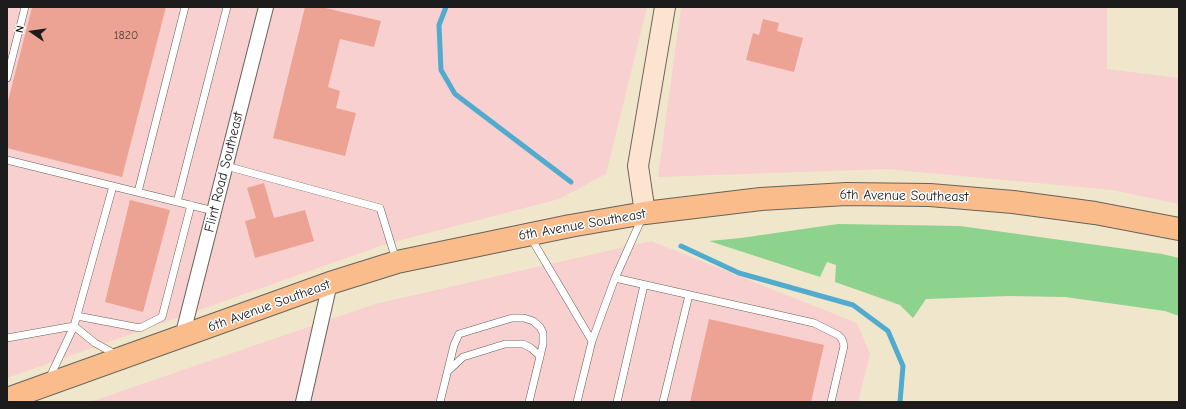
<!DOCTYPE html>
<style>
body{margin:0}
#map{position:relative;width:1186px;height:409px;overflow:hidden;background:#f0e6cc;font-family:"Comic Neue",sans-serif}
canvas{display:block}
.frame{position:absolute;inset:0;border:8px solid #1c1c1c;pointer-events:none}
.north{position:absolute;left:12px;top:12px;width:40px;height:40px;-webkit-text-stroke:3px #fff;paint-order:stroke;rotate:283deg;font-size:11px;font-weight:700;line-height:16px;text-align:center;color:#1c1c1c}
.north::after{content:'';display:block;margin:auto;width:14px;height:18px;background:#1c1c1c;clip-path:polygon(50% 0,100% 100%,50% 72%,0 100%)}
</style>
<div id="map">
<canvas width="1186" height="409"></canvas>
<div class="frame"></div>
<div class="north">N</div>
</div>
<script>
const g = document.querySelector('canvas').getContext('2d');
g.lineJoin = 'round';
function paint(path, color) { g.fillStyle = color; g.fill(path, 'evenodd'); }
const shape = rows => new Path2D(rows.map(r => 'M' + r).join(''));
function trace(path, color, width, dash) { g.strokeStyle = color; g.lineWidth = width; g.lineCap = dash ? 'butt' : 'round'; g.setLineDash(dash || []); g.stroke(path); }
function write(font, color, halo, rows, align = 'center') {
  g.font = font + ' "Comic Neue",sans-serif'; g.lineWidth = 3; g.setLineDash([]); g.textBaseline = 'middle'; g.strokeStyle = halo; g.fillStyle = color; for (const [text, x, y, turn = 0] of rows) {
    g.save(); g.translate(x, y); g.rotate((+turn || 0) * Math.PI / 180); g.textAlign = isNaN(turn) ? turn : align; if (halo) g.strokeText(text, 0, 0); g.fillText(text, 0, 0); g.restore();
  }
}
paint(shape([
 [7,7,647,7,606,174,559,199,386,244,7,378],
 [681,7,1107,7,1107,69,1179,78,1179,204,1112,190,886,169,658,177],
 [651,241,857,323,870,354,858,402,90,402,375,304]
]), '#f7d0cf');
paint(shape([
 [838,224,960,226,1162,254,1179,258,1179,316,1165,311,1065,297,1009,296,926,299,913,318,900,305,835,282,836,265,827,262,820,277,709,241,741,238]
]), '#8dd38d');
trace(shape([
 [446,7,439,25,441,70,455,94,571,182],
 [681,246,739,273,853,305,888,331,903,366,900,402]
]), '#50abce', 5);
paint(shape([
 [32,7,166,7,122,177,7,148,7,105],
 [305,7,321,7,381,21,374,47,340,39,328,87,340,91,336,108,356,113,345,156,273,138],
 [763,19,779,23,777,31,803,38,794,72,746,60,753,33,759,35],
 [264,183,274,218,305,210,314,241,255,258,245,221,256,218,247,188],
 [130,200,170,210,143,312,105,302],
 [709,319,824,345,811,402,690,402]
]), '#eca393');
const lane = shape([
 [7,78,25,7],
 [7,160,214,211],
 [226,166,380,208,396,260],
 [138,192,185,7],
 [177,202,227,7],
 [531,238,592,341],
 [615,278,814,323,838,335,842,339,844,346,831,402],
 [77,316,140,328,162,317,191,205],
 [74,326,95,343,117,355],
 [7,338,74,326],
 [448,371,463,357,505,344,523,344,531,348,540,356],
 [49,379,74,326,113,186],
 [440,402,454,345,459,334,512,318,524,318,533,321,540,327,543,333,543,344,529,402],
 [577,402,592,341,615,278,642,218],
 [617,402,644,285],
 [663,402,689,295]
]);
const street = shape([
 [182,337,266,7],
 [303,402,330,283]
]);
const secondary = shape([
 [645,213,638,166,665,7]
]);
const primary = shape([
 [7,399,330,283,397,262,570,226,645,213,761,199,846,194,930,195,1013,202,1095,213,1179,229]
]);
trace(lane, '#66635a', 8);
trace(street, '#66635a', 16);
trace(secondary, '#66635a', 22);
trace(primary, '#66635a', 24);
trace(lane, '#fff', 7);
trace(street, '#fff', 14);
trace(secondary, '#fde4d0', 20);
trace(primary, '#f9bc8a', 22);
write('12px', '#503e3a', null, [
 ["1820",126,36]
]);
write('14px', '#1c1c1c', '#fff', [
 ["Flint Road Southeast",224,172,-76],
 ["6th Avenue Southeast",904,196,1],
 ["6th Avenue Southeast",582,225,-10],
 ["6th Avenue Southeast",269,306,-20]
]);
</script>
